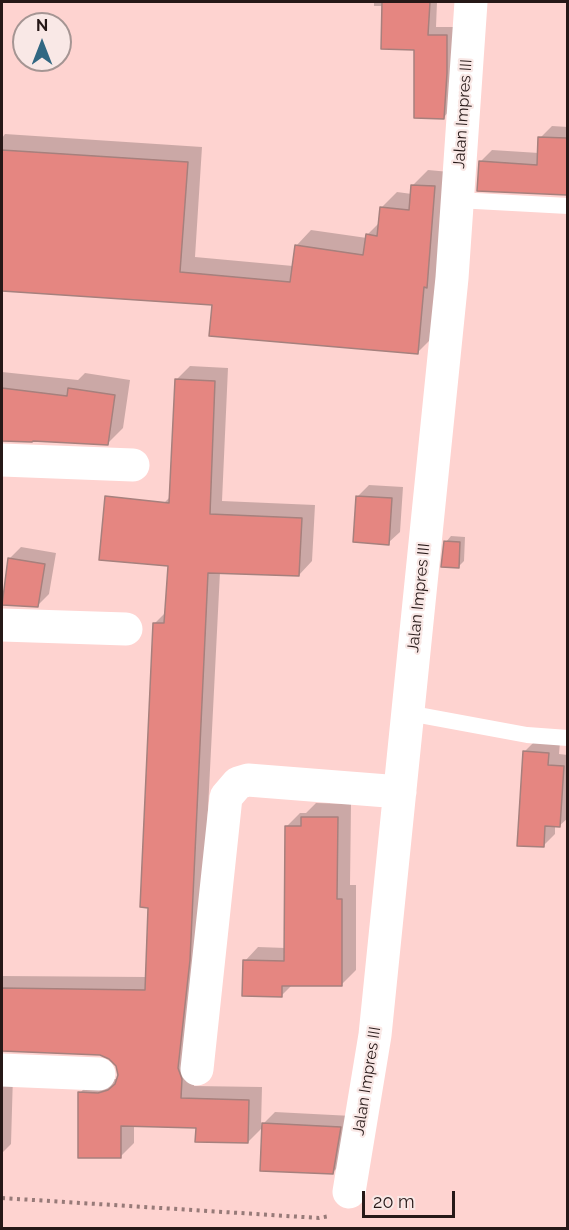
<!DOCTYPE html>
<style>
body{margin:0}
#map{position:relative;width:569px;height:1230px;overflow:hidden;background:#fed3d0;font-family:Raleway,sans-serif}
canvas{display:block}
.frame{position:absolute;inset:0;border:3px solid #261817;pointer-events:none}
.north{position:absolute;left:12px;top:12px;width:60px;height:60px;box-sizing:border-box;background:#f9e8e6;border:2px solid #a59593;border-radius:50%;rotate:0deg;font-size:16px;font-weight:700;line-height:24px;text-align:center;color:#261817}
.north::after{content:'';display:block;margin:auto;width:21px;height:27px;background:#316782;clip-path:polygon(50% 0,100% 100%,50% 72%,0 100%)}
.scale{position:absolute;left:362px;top:1191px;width:93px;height:27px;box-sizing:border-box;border:3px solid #261817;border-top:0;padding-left:8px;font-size:18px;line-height:21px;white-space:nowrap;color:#261817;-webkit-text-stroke:4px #f9e8e6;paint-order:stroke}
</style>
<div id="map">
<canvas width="569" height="1230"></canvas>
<div class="frame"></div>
<div class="north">N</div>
<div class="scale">20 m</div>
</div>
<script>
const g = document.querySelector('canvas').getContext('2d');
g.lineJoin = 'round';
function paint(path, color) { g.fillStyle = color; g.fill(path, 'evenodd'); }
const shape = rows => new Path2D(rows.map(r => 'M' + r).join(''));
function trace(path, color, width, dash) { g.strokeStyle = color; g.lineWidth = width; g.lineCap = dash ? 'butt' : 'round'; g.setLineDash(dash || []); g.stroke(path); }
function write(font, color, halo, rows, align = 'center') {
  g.font = font + ' Raleway,sans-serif'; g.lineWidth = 4.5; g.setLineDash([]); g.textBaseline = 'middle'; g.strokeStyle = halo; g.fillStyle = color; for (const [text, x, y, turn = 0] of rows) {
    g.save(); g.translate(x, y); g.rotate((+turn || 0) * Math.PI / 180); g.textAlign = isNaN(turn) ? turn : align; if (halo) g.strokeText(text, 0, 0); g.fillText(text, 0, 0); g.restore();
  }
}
paint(shape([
 [374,2,437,2,436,27,454,27,451,109,444,117,416,48,384,6,374,6],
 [552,126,568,127,568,194,478,189,480,162,492,150,539,153,540,138],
 [5,134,202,147,195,257,293,266,296,246,311,230,367,238,367,235,380,222,381,208,397,192,412,194,413,185,428,170,450,172,433,337,417,353,213,303,2,290,2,138],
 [190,366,228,368,222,501,315,505,312,561,299,575,220,572,194,1086,262,1087,261,1126,275,1112,352,1116,344,1161,332,1173,264,1126,248,1142,197,1127,134,1125,134,1143,120,1157,80,1093,93,1079,118,1079,117,1064,109,1057,100,1054,2,1050,2,976,147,977,154,624,166,612,169,565,164,503,171,496,176,380],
 [2,372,78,380,85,373,130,380,123,428,107,444,2,440],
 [369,485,403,487,400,532,388,543,357,497],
 [451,536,465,537,464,561,458,567,446,542],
 [21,547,56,553,49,594,37,606,9,559],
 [536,740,560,742,559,754,568,755,568,818,559,826,555,825,555,834,543,846,524,752],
 [316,803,351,804,350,885,356,885,356,970,342,984,293,984,282,995,245,961,258,947,286,948,286,827,300,813,306,813],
 [2,1069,13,1075,11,1144,2,1153]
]), '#0003');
const building = shape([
 [382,2,430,2,428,35,447,35,447,73,444,119,414,118,414,50,381,49,382,2],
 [538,137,567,138,567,195,477,191,479,161,537,165,538,137],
 [2,150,188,162,180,272,290,282,295,245,363,255,366,234,377,236,380,207,409,210,411,185,435,186,427,288,424,287,418,354,209,336,212,305,2,291,2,150],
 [175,379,215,381,210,514,302,518,299,576,208,573,190,960,178,1068,182,1079,181,1098,249,1100,248,1143,195,1142,196,1128,121,1126,121,1158,78,1158,78,1092,98,1093,108,1090,115,1084,118,1075,116,1066,109,1059,100,1055,2,1051,2,988,145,990,148,908,140,907,153,623,164,623,168,566,99,560,105,496,169,503,175,379],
 [2,388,67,396,68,388,115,395,108,445,33,441,32,442,2,441,2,388],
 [356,496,392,498,389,545,353,542,356,496],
 [444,541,460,542,459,568,441,567,444,541],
 [8,558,45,564,38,607,2,605,8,558],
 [523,751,549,753,548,765,564,766,560,827,545,826,544,847,517,846,523,751],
 [301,817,338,817,337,899,342,899,342,986,282,986,282,997,242,996,243,960,284,961,285,826,301,826,301,817],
 [262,1123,341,1127,333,1174,260,1171,262,1123]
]);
paint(building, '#e58681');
trace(building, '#a6807d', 1.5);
trace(shape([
 [2,1198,319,1218,330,1216]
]), '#977a78', 4, [3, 4.5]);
trace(shape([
 [457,200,568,206],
 [408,713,527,735,568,738]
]), '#fff', 16);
trace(shape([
 [2,460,133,465],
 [2,625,126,629],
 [197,1069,226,797,238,783,248,780,400,792],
 [2,1070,99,1074],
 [349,1192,375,1035,452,278,471,2]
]), '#fff', 33);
write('16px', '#261817', '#f9e8e6', [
 ["Jalan Impres III",463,114,-86],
 ["Jalan Impres III",419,598,-84],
 ["Jalan Impres III",367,1081,-81]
]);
</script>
